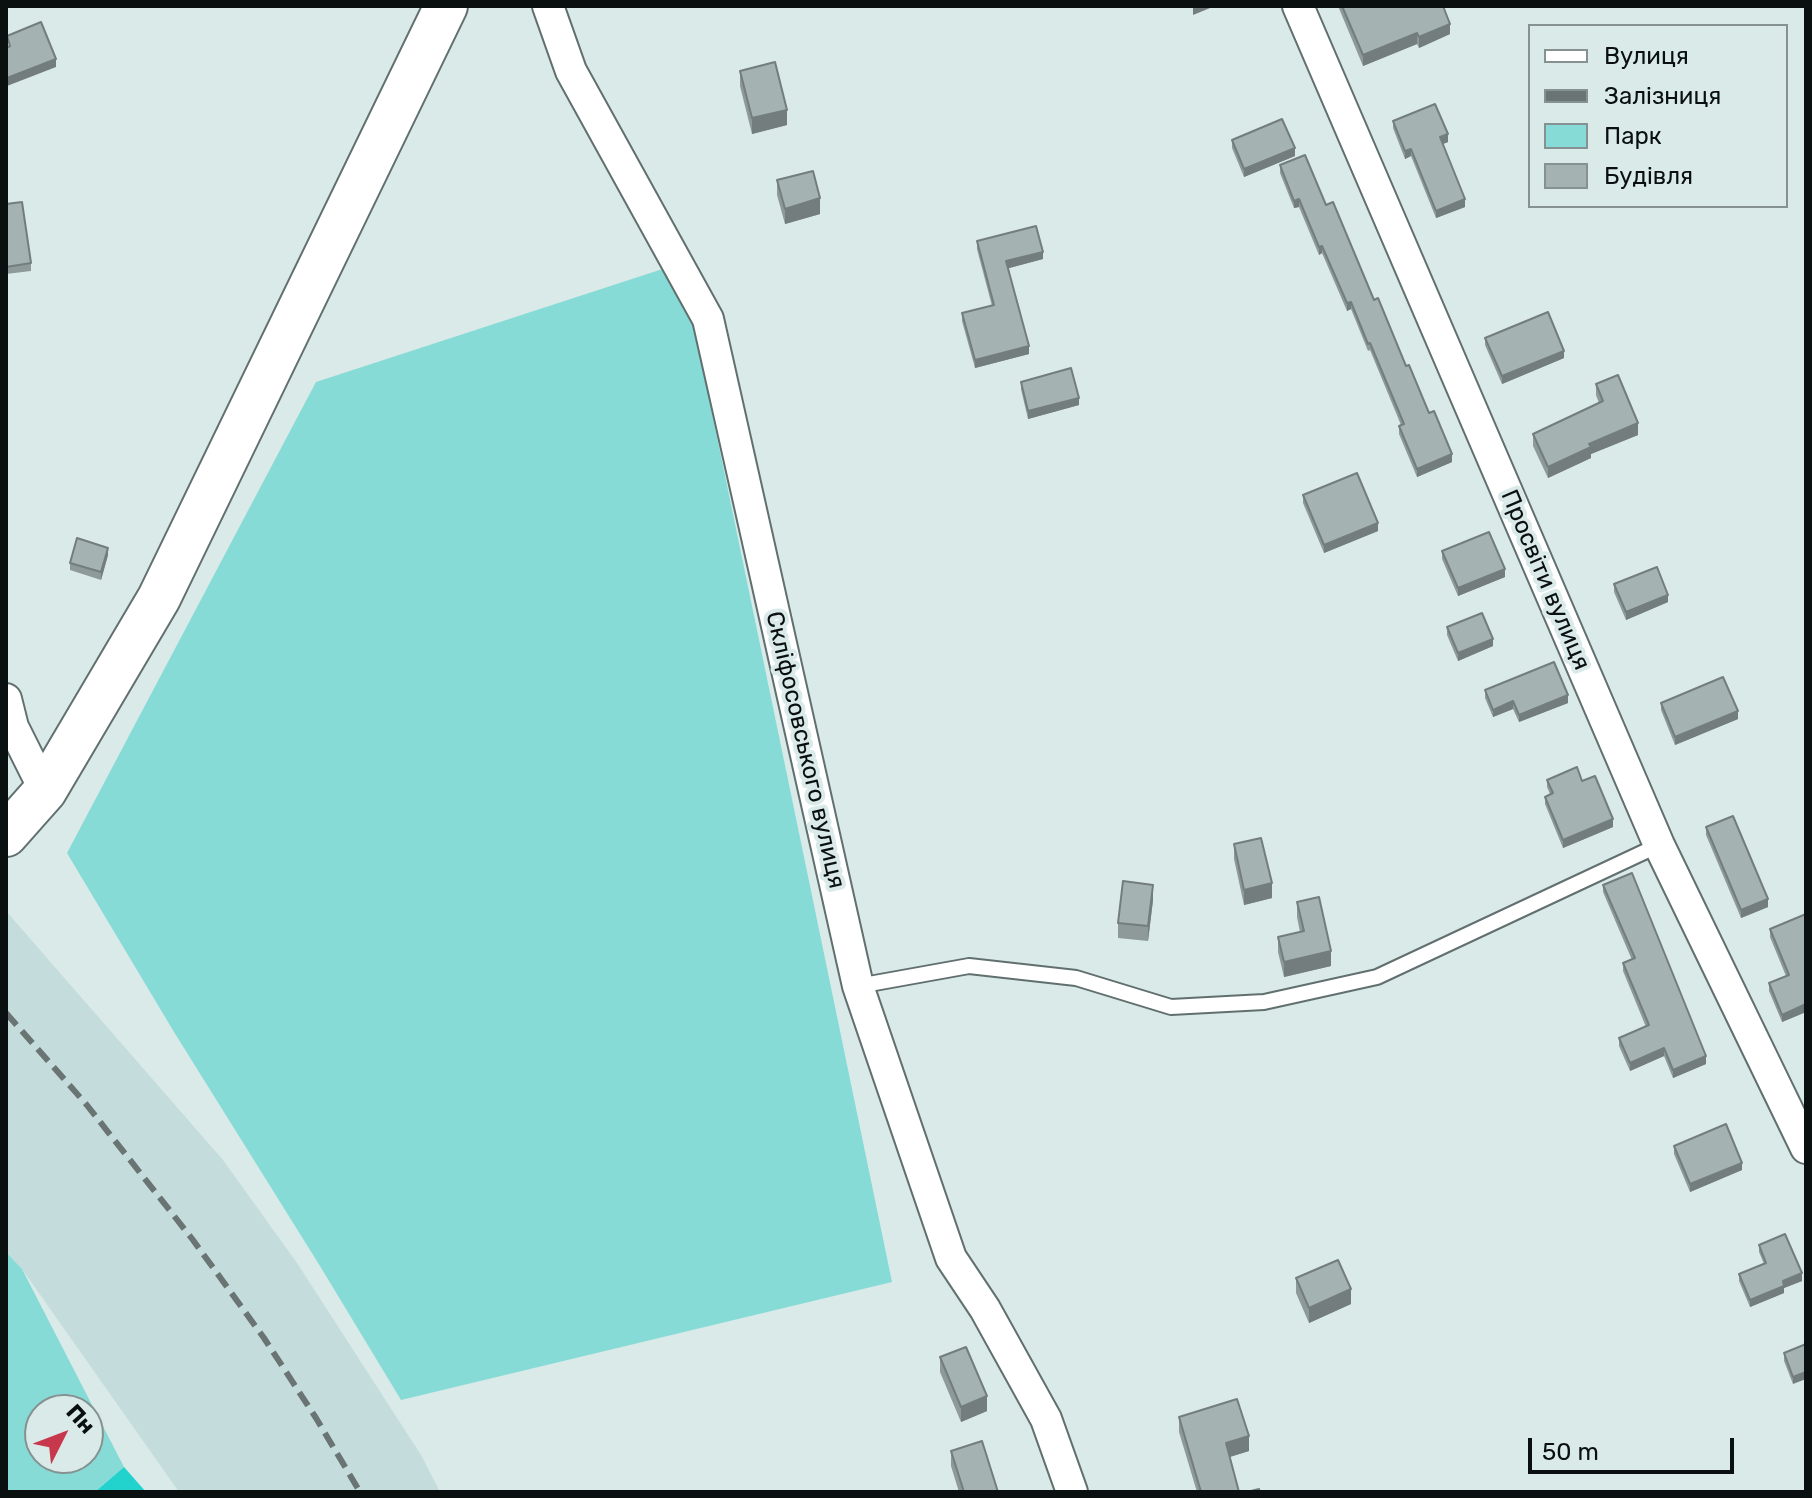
<!DOCTYPE html>
<meta charset="utf-8">
<style>
body{margin:0}
#map{position:relative;width:1812px;height:1498px;overflow:hidden;background:#d9eae8;font-family:Rubik,sans-serif}
canvas{display:block}
.frame{position:absolute;inset:0;border:8px solid #0a0f0f;pointer-events:none}
.legend{position:absolute;left:1528px;top:24px;width:260px;height:184px;box-sizing:border-box;background:#d9eae8;border:2px solid #869291;margin:0;padding:10px 14px;list-style:none;font-size:24px;color:#0a0f0f}
.legend li{display:flex;align-items:center;gap:16px;height:40px}
.legend b{width:40px;border:2px solid #869291}
.north{position:absolute;left:24px;top:1394px;width:80px;height:80px;box-sizing:border-box;background:#d9eae8;border:2px solid #869291;border-radius:50%;rotate:48deg;font-size:22px;font-weight:700;line-height:32px;text-align:center;color:#0a0f0f}
.north::after{content:'';display:block;margin:auto;width:28px;height:36px;background:#c8384c;clip-path:polygon(50% 0,100% 100%,50% 72%,0 100%)}
.scale{position:absolute;left:1528px;top:1438px;width:206px;height:36px;box-sizing:border-box;border:4px solid #0a0f0f;border-top:0;padding-left:10px;font-size:24px;line-height:28px;white-space:nowrap;color:#0a0f0f;-webkit-text-stroke:6px #d9eae8;paint-order:stroke}
</style>
<div id="map">
<canvas width="1812" height="1498"></canvas>
<div class="frame"></div>
<ul class="legend">
<li><b style="height:10px;background:#fff"></b>Вулиця</li>
<li><b style="height:10px;background:#697473"></b>Залізниця</li>
<li><b style="height:22px;background:#86dbd7"></b>Парк</li>
<li><b style="height:22px;background:#a4b3b2"></b>Будівля</li>
</ul>
<div class="north">Пн</div>
<div class="scale">50 m</div>
</div>
<script>
const g = document.querySelector('canvas').getContext('2d');
g.lineJoin = 'round';
function paint(path, color) { g.fillStyle = color; g.fill(path, 'evenodd'); }
const shape = rows => new Path2D(rows.map(r => 'M' + r).join(''));
function trace(path, color, width, dash) { g.strokeStyle = color; g.lineWidth = width; g.lineCap = dash ? 'butt' : 'round'; g.setLineDash(dash || []); g.stroke(path); }
function write(font, color, halo, rows, align = 'center') {
  g.font = font + ' Rubik,sans-serif'; g.lineWidth = 8; g.setLineDash([]); g.textBaseline = 'middle'; g.strokeStyle = halo; g.fillStyle = color; for (const [text, x, y, turn = 0] of rows) {
    g.save(); g.translate(x, y); g.rotate((+turn || 0) * Math.PI / 180); g.textAlign = isNaN(turn) ? turn : align; if (halo) g.strokeText(text, 0, 0); g.fillText(text, 0, 0); g.restore();
  }
}
paint(shape([
 [6,911,223,1160,297,1263,421,1455,440,1492,179,1492,22,1269,6,1252]
]), '#c4dddc');
paint(shape([
 [681,263,892,1282,401,1400,320,1266,174,1032,67,853,316,382],
 [6,1252,22,1269,124,1467,95,1492,6,1492],
 [40,1410,88,1410,88,1458,40,1458]
]), '#86dbd7');
paint(shape([
 [124,1467,146,1492,95,1492]
]), '#21d2cd');
const lane = shape([
 [858,986,969,966,1076,978,1171,1007,1264,1002,1377,977,1659,845]
]);
const street = shape([
 [548,6,571,71,708,319,858,986,951,1258,985,1309,1046,1419,1072,1492],
 [1298,6,1659,845,1806,1148],
 [6,699,13,727,45,791]
]);
const secondary = shape([
 [6,835,45,791,159,598,446,6]
]);
trace(lane, '#61706f', 18);
trace(street, '#61706f', 34);
trace(secondary, '#61706f', 46);
trace(lane, '#fff', 14);
trace(street, '#fff', 30);
trace(secondary, '#fff', 42);
trace(shape([
 [6,1013,86,1104,193,1240,264,1338,316,1418,360,1492]
]), '#697473', 6, [16, 8]);
paint(shape([
 [1338,6,1443,6,1450,34,1419,48,1417,44,1363,66],
 [740,71,787,125,752,134,740,86],
 [1393,121,1448,142,1443,144,1465,207,1436,218,1411,156,1405,159,1393,128],
 [1232,140,1295,156,1244,177,1232,148],
 [1280,165,1326,205,1374,300,1452,462,1417,477,1399,434,1399,426,1401,425,1370,350,1368,351,1351,309,1347,311,1322,253,1319,255,1299,207,1294,208,1280,173],
 [777,180,820,214,785,224,777,195],
 [6,204,31,263,31,271,6,274],
 [977,241,1043,259,1008,268,1029,354,975,368,962,321,962,313,992,306,977,249],
 [1485,338,1564,358,1502,384,1485,345],
 [1021,382,1079,405,1028,419,1021,389],
 [1596,384,1638,435,1591,454,1591,458,1548,478,1533,446,1533,434,1599,403,1596,395],
 [1303,495,1378,531,1324,553,1303,503],
 [1442,551,1505,577,1458,596,1442,559],
 [108,555,101,580,70,570,70,563],
 [1614,584,1668,602,1626,620,1614,592],
 [1447,627,1493,646,1458,661,1447,635],
 [1485,690,1568,703,1519,722,1513,709,1493,717,1485,698],
 [1661,703,1738,719,1675,745,1661,710],
 [1547,780,1582,781,1613,827,1563,848,1545,804,1545,797,1550,794,1547,787],
 [1706,827,1768,907,1741,918,1706,835],
 [1234,844,1272,898,1244,905,1234,859],
 [1603,885,1706,1064,1673,1078,1664,1056,1630,1071,1619,1046,1619,1038,1646,1027,1623,971,1623,963,1632,960,1603,892],
 [1153,900,1148,941,1118,938,1118,923],
 [1297,902,1331,966,1284,977,1278,952,1278,937,1300,932,1297,917],
 [1806,914,1806,1012,1782,1022,1769,991,1769,983,1786,976,1770,937,1770,929],
 [1674,1146,1742,1170,1690,1192,1674,1154],
 [1759,1245,1802,1281,1784,1288,1784,1293,1750,1307,1739,1281,1739,1274,1764,1264,1759,1252],
 [1296,1278,1351,1304,1309,1323,1296,1293],
 [1806,1344,1793,1384,1784,1361,1784,1353],
 [940,1357,987,1411,961,1422,940,1372],
 [1179,1417,1249,1451,1230,1457,1239,1492,1197,1492,1179,1432],
 [951,1451,998,1492,959,1492,951,1466]
]), '#8d9a99');
paint(shape([
 [1196,6,1215,6,1193,15,1193,7],
 [1450,24,1450,34,1419,48,1419,37],
 [1417,33,1417,44,1363,66,1363,55],
 [56,59,56,67,7,86,7,78],
 [787,110,787,125,752,134,752,118],
 [1448,134,1448,142,1440,145,1440,137],
 [1295,148,1295,156,1244,177,1244,169],
 [1411,149,1411,156,1405,159,1405,151],
 [820,198,820,214,785,224,785,209],
 [1299,199,1299,207,1294,208,1294,201],
 [1465,199,1465,207,1436,218,1436,211],
 [1322,246,1322,253,1319,255,1319,247],
 [1043,252,1043,259,1006,269,1006,261],
 [1351,302,1351,309,1347,311,1347,303],
 [1029,346,1029,354,975,368,975,360],
 [1564,351,1564,358,1502,384,1502,376],
 [1079,398,1079,405,1028,419,1028,411],
 [1638,423,1638,435,1591,454,1591,458,1548,478,1548,467,1589,444],
 [1452,454,1452,462,1417,477,1417,469],
 [1378,523,1378,531,1324,553,1324,545],
 [108,548,108,555,101,580,101,572],
 [1505,569,1505,577,1458,596,1458,588],
 [1668,595,1668,602,1626,620,1626,612],
 [1493,639,1493,646,1458,661,1458,653],
 [1568,695,1568,703,1519,722,1519,715],
 [1513,701,1513,709,1493,717,1493,710],
 [1738,711,1738,719,1675,745,1675,737],
 [1613,819,1613,827,1563,848,1563,840],
 [1272,883,1272,898,1244,905,1244,890],
 [1153,885,1153,900,1148,941,1148,926],
 [1768,899,1768,907,1741,918,1741,910],
 [1331,951,1331,966,1284,977,1284,962],
 [1806,1004,1806,1012,1782,1022,1782,1015],
 [1664,1048,1664,1056,1630,1071,1630,1063],
 [1706,1056,1706,1064,1673,1078,1673,1070],
 [1742,1163,1742,1170,1690,1192,1690,1184],
 [1802,1273,1802,1281,1784,1288,1784,1293,1750,1307,1750,1300,1783,1281],
 [1351,1289,1351,1304,1309,1323,1309,1308],
 [1806,1372,1806,1379,1793,1384,1793,1377],
 [987,1396,987,1411,961,1422,961,1407],
 [1249,1436,1249,1451,1226,1458,1226,1443]
]), '#737d7d');
const building = shape([
 [1342,6,1443,6,1450,24,1419,37,1417,33,1363,55,1342,6],
 [41,22,56,59,7,78,6,48,10,46,7,36,41,22],
 [775,62,787,110,752,118,740,71,775,62],
 [1435,104,1448,134,1440,137,1465,199,1436,211,1411,149,1405,151,1393,121,1435,104],
 [1282,119,1295,148,1244,169,1232,140,1282,119],
 [1305,155,1326,205,1333,202,1374,300,1378,298,1406,366,1409,365,1429,413,1434,411,1452,454,1417,469,1399,426,1404,424,1370,343,1368,344,1351,302,1347,303,1322,246,1319,247,1299,199,1294,201,1280,165,1305,155],
 [813,171,820,198,785,209,777,180,813,171],
 [22,202,31,263,6,267,6,204,22,202],
 [1036,226,1043,252,1006,261,1029,346,975,360,962,313,994,305,977,241,1036,226],
 [1548,312,1564,351,1502,376,1485,338,1548,312],
 [1071,368,1079,398,1028,411,1021,382,1071,368],
 [1618,375,1638,423,1589,444,1591,447,1548,467,1533,434,1603,401,1596,384,1618,375],
 [1357,473,1378,523,1324,545,1303,495,1357,473],
 [1489,532,1505,569,1458,588,1442,551,1489,532],
 [77,538,108,548,101,572,70,563,77,538],
 [1657,567,1668,595,1626,612,1614,584,1657,567],
 [1482,613,1493,639,1458,653,1447,627,1482,613],
 [1554,662,1568,695,1519,715,1513,701,1493,710,1485,690,1554,662],
 [1723,677,1738,711,1675,737,1661,703,1723,677],
 [1577,767,1582,781,1595,776,1613,819,1563,840,1545,797,1553,793,1547,780,1577,767],
 [1733,816,1768,899,1741,910,1706,827,1733,816],
 [1261,838,1272,883,1244,890,1234,844,1261,838],
 [1632,873,1706,1056,1673,1070,1664,1048,1630,1063,1619,1038,1649,1025,1623,963,1635,958,1603,885,1632,873],
 [1123,881,1153,885,1148,926,1118,923,1123,881],
 [1319,897,1331,951,1284,962,1278,937,1304,931,1297,902,1319,897],
 [1806,914,1806,1004,1782,1015,1769,983,1789,975,1770,929,1806,914],
 [1726,1124,1742,1163,1690,1184,1674,1146,1726,1124],
 [1785,1234,1802,1273,1783,1281,1784,1286,1750,1300,1739,1274,1766,1263,1759,1245,1785,1234],
 [1338,1260,1351,1289,1309,1308,1296,1278,1338,1260],
 [1806,1344,1806,1372,1793,1377,1784,1353,1806,1344],
 [966,1347,987,1396,961,1407,940,1357,966,1347],
 [1237,1399,1249,1436,1226,1443,1239,1492,1201,1492,1179,1417,1237,1399],
 [982,1441,998,1492,964,1492,951,1451,982,1441],
 [1259,1489,1260,1492,1247,1492,1259,1489]
]);
paint(building, '#a4b3b2');
trace(building, '#737d7d', 2);
write('24px', '#0a0f0f', '#d9eae8', [
 ["Просвіти вулиця",1545,580,67],
 ["Скліфосовського вулиця",805,750,77]
]);
</script>
